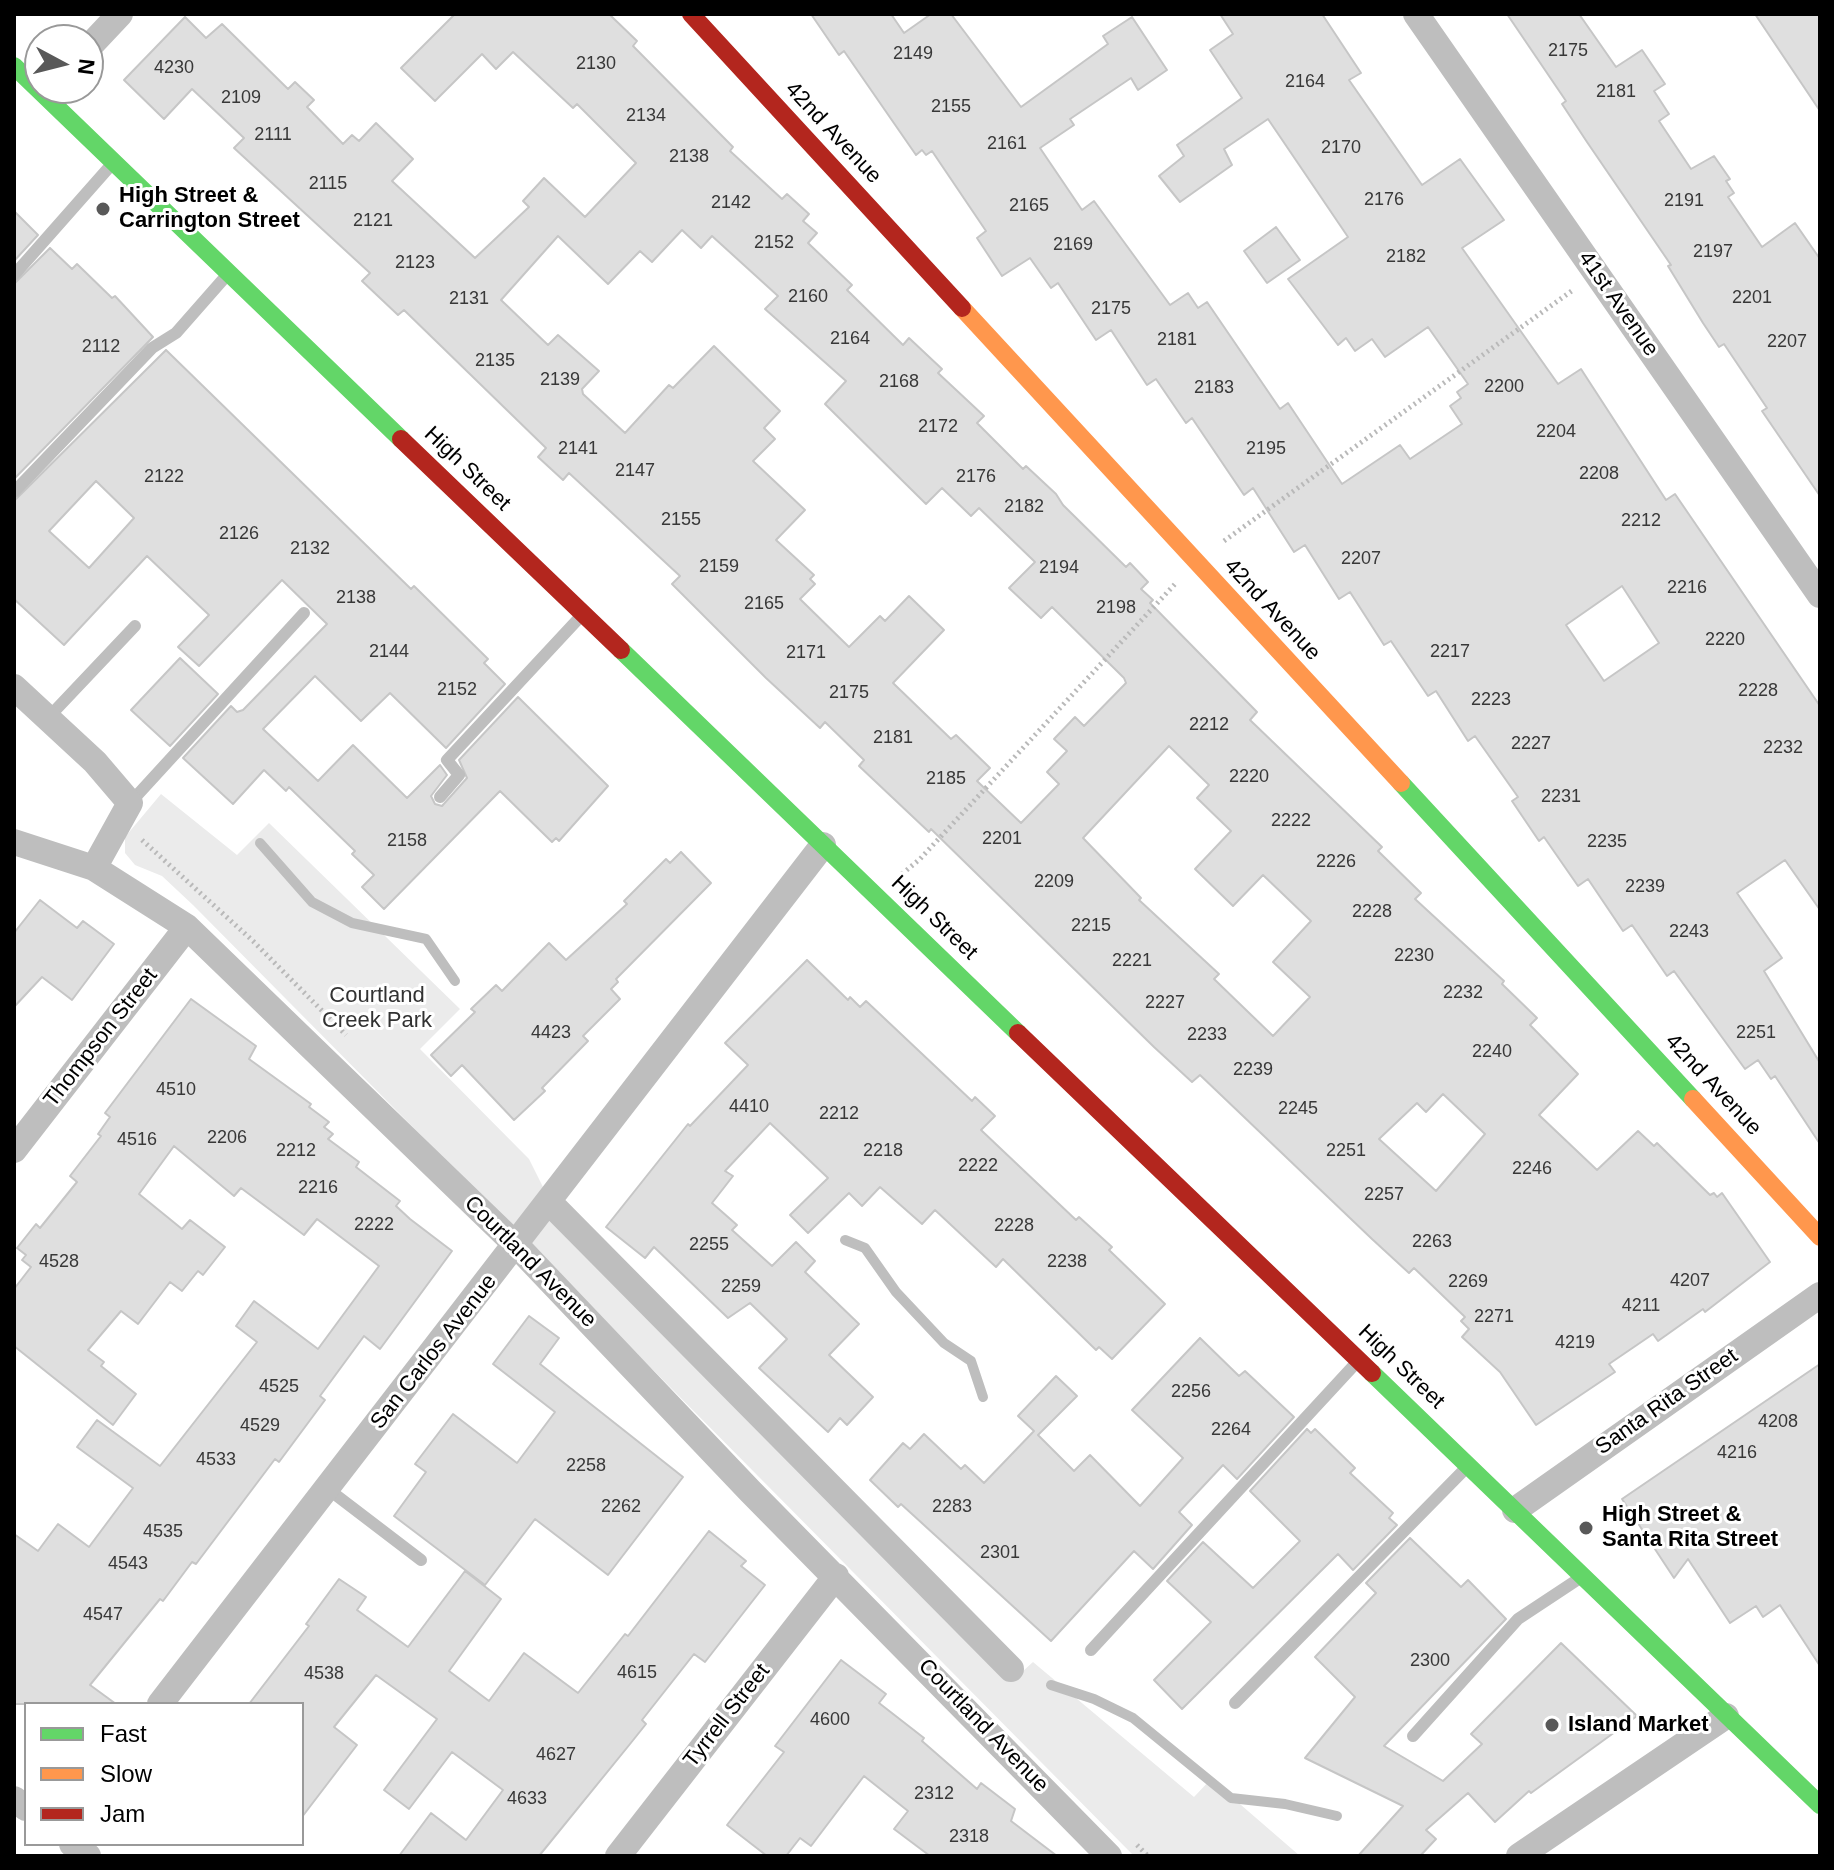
<!DOCTYPE html>
<style>
body{margin:0}
#map{position:relative;width:1834px;height:1870px;overflow:hidden;background:#fff;font-family:Arial,sans-serif}
canvas{display:block}
.frame{position:absolute;inset:0;border:16px solid #000;pointer-events:none}
.legend{position:absolute;left:24px;top:1702px;width:280px;height:144px;box-sizing:border-box;background:#fff;border:2px solid #999;margin:0;padding:10px 14px;list-style:none;font-size:24px;color:#000}
.legend li{display:flex;align-items:center;gap:16px;height:40px}
.legend b{width:40px;border:2px solid #999}
.north{position:absolute;left:24px;top:24px;width:80px;height:80px;box-sizing:border-box;background:#fff;border:2px solid #999;border-radius:50%;rotate:97deg;font-size:22px;font-weight:700;line-height:32px;text-align:center;color:#000}
.north::after{content:'';display:block;margin:auto;width:28px;height:36px;background:#595959;clip-path:polygon(50% 0,100% 100%,50% 72%,0 100%)}
</style>
<div id="map">
<canvas width="1834" height="1870"></canvas>
<div class="frame"></div>
<ul class="legend">
<li><b style="height:10px;background:#63d668"></b>Fast</li>
<li><b style="height:10px;background:#ff974d"></b>Slow</li>
<li><b style="height:10px;background:#b3261e"></b>Jam</li>
</ul>
<div class="north">N</div>
</div>
<script>
const g = document.querySelector('canvas').getContext('2d');
g.lineJoin = 'round';
function paint(path, color) { g.fillStyle = color; g.fill(path, 'evenodd'); }
const shape = rows => new Path2D(rows.map(r => 'M' + r).join(''));
function trace(path, color, width, dash) { g.strokeStyle = color; g.lineWidth = width; g.lineCap = dash ? 'butt' : 'round'; g.setLineDash(dash || []); g.stroke(path); }
function write(font, color, halo, rows, align = 'center') {
  g.font = font + ' Arial,sans-serif'; g.lineWidth = 6; g.setLineDash([]); g.textBaseline = 'middle'; g.strokeStyle = halo; g.fillStyle = color; for (const [text, x, y, turn = 0] of rows) {
    g.save(); g.translate(x, y); g.rotate((+turn || 0) * Math.PI / 180); g.textAlign = isNaN(turn) ? turn : align; if (halo) g.strokeText(text, 0, 0); g.fillText(text, 0, 0); g.restore();
  }
}
paint(shape([
 [161,794,237,855,269,823,460,1009,420,1049,529,1159,570,1241,1012,1681,1033,1662,1194,1797,1211,1779,1300,1856,1134,1856,193,905,162,876,135,865,125,853,125,837]
]), '#ebebeb');
trace(shape([
 [260,843,312,902,352,923,426,939,455,981],
 [845,1240,865,1248,896,1292,944,1343,971,1361,983,1397],
 [1051,1685,1094,1699,1133,1718,1231,1798,1285,1804,1337,1816]
]), '#bebebe', 10);
const building = shape([
 [455,14,609,14,637,41,633,46,733,147,730,151,782,199,787,194,809,214,803,221,817,233,808,243,852,285,847,290,903,345,909,338,942,369,938,373,984,416,977,423,1023,469,1026,466,1056,494,1063,505,1126,567,1130,563,1148,582,1141,589,1153,600,1150,603,1257,712,1250,720,1382,847,1378,851,1421,893,1415,899,1504,981,1502,984,1537,1018,1530,1025,1578,1074,1539,1115,1597,1170,1638,1131,1654,1146,1657,1143,1710,1195,1714,1193,1717,1197,1722,1193,1770,1262,1705,1312,1703,1309,1658,1341,1653,1334,1609,1364,1615,1372,1536,1425,1500,1372,1462,1337,1469,1329,1461,1321,1465,1317,1414,1268,1409,1273,1372,1239,1200,1075,1192,1082,1154,1047,931,829,929,832,859,766,864,760,825,722,820,728,766,678,672,584,680,576,569,473,563,480,538,457,546,448,404,310,398,315,362,281,370,273,234,148,244,138,192,89,164,119,124,80,185,17,206,38,222,24,288,89,295,82,314,100,307,107,343,144,352,135,359,141,376,123,413,159,392,181,475,258,529,207,523,201,544,178,585,217,636,163,577,104,573,108,513,52,496,69,482,54,435,101,401,68,455,14],
 [682,230,701,248,712,236,778,296,765,309,846,381,825,404,926,504,942,488,971,516,979,508,1035,562,1009,588,1041,618,1052,607,1124,678,1126,683,1084,726,1075,717,1054,739,1067,751,1047,772,1059,784,1021,823,977,781,990,768,956,735,951,739,893,683,944,630,909,596,885,621,880,616,849,647,800,599,815,584,810,579,814,575,776,540,805,510,753,461,775,439,764,428,780,411,714,346,673,388,669,385,625,433,583,394,582,389,599,371,558,335,548,345,501,300,558,236,608,284,640,251,652,262,682,230],
 [1169,746,1209,785,1197,798,1231,831,1195,869,1233,906,1263,875,1311,921,1273,962,1310,997,1273,1036,1214,979,1219,974,1139,900,1141,898,1083,838,1169,746],
 [1443,1094,1485,1134,1436,1191,1379,1139,1417,1103,1426,1112,1443,1094],
 [811,14,891,14,904,33,931,14,951,14,1021,107,1108,44,1103,36,1132,17,1167,70,1138,90,1131,78,1070,119,1074,125,1040,148,1082,210,1094,201,1170,305,1188,293,1198,308,1207,302,1280,409,1288,403,1342,484,1400,445,1410,459,1462,424,1450,406,1461,398,1457,392,1468,384,1428,327,1385,357,1372,339,1355,351,1346,338,1338,345,1288,279,1348,237,1268,119,1224,149,1232,165,1180,202,1159,176,1184,156,1177,145,1242,98,1210,50,1233,34,1220,14,1322,14,1361,73,1349,80,1422,185,1460,159,1504,220,1462,248,1558,384,1581,369,1666,500,1675,494,1820,706,1820,910,1785,860,1737,893,1782,958,1764,971,1820,1063,1820,1144,1775,1076,1771,1079,1758,1060,1745,1069,1674,971,1667,976,1632,925,1623,931,1588,879,1578,886,1544,837,1539,841,1512,801,1518,797,1475,736,1468,741,1436,691,1428,696,1391,641,1384,645,1350,592,1339,599,1305,545,1294,552,1253,488,1244,495,1192,418,1186,423,1156,379,1147,385,1111,330,1096,340,1058,283,1051,288,1030,258,1002,276,977,238,986,231,932,151,926,155,922,150,916,155,844,51,839,55,811,14],
 [1622,586,1659,643,1604,681,1566,625,1622,586],
 [1507,14,1579,14,1616,67,1642,50,1665,84,1654,91,1669,114,1659,121,1691,169,1714,156,1730,179,1726,181,1734,193,1728,197,1762,247,1795,223,1820,259,1820,496,1762,411,1767,408,1724,344,1719,347,1703,323,1668,266,1671,265,1587,142,1562,104,1566,101,1507,14],
 [1755,14,1820,14,1820,111,1755,14],
 [14,211,38,235,14,261,14,211],
 [1276,227,1300,260,1267,283,1244,251,1276,227],
 [50,248,72,269,77,264,112,298,115,296,153,337,14,479,14,284,50,248],
 [166,350,411,589,414,586,488,659,484,663,505,684,446,748,390,693,361,721,315,676,263,729,318,781,353,745,407,798,440,765,447,775,431,796,435,804,442,806,467,778,459,760,518,697,608,786,559,841,556,838,552,842,500,791,384,909,362,887,374,875,352,854,355,851,289,787,286,791,264,770,233,804,183,758,231,706,237,712,243,710,327,624,282,580,199,666,178,647,209,615,147,556,64,645,14,599,14,501,166,350],
 [96,481,134,518,89,568,49,531,96,481],
 [180,658,218,694,170,746,131,710,180,658],
 [681,852,711,883,616,979,618,982,611,989,620,999,583,1036,588,1041,542,1088,545,1091,514,1120,462,1065,451,1076,431,1055,475,1012,471,1009,496,985,502,991,549,943,566,960,627,904,624,901,666,859,670,863,681,852],
 [40,900,77,928,83,921,114,944,72,1000,42,977,14,1007,14,933,40,900],
 [807,960,848,1000,850,997,860,1007,866,1001,972,1101,975,1097,995,1116,981,1130,1076,1220,1079,1217,1112,1247,1109,1250,1165,1304,1112,1359,1099,1347,1096,1350,1003,1259,996,1267,935,1210,922,1224,880,1187,862,1206,849,1193,808,1233,790,1215,828,1178,770,1123,725,1171,733,1176,712,1203,737,1225,732,1230,772,1266,796,1242,815,1261,805,1272,859,1324,829,1355,873,1397,847,1425,840,1418,828,1432,759,1368,787,1339,750,1303,728,1318,654,1247,645,1258,606,1227,688,1124,690,1126,748,1065,725,1043,807,960],
 [191,999,256,1046,249,1059,311,1104,309,1107,329,1122,324,1127,333,1134,328,1139,359,1162,356,1167,400,1201,396,1206,410,1219,452,1251,380,1349,364,1336,320,1396,325,1400,279,1462,275,1459,196,1564,192,1562,163,1601,160,1599,90,1685,116,1704,14,1704,14,1534,38,1551,58,1524,89,1547,133,1488,77,1447,97,1420,160,1466,257,1342,236,1326,254,1301,318,1349,379,1266,317,1219,304,1235,241,1188,234,1196,174,1146,139,1194,182,1229,190,1220,225,1247,203,1275,198,1271,182,1291,170,1282,138,1324,121,1311,88,1350,104,1362,101,1366,136,1394,113,1425,14,1346,14,1289,31,1267,22,1260,26,1255,17,1248,36,1224,40,1228,77,1182,70,1176,101,1136,98,1134,110,1117,105,1113,191,999],
 [529,1316,559,1338,540,1364,683,1477,608,1575,535,1519,485,1585,394,1516,426,1472,415,1464,453,1414,517,1463,555,1412,493,1364,529,1316],
 [1200,1338,1239,1376,1245,1371,1294,1417,1237,1479,1223,1465,1179,1512,1192,1525,1153,1569,1134,1551,1051,1641,901,1504,898,1507,870,1480,903,1443,910,1449,924,1434,961,1469,965,1465,984,1483,1034,1431,1018,1416,1056,1376,1077,1396,1038,1435,1074,1471,1090,1455,1140,1506,1183,1458,1132,1410,1200,1338],
 [1820,1364,1820,1666,1780,1605,1763,1617,1756,1606,1730,1623,1688,1559,1674,1578,1622,1499,1820,1364],
 [1307,1429,1311,1433,1315,1429,1355,1468,1350,1473,1393,1513,1389,1518,1397,1525,1353,1570,1338,1554,1182,1709,1154,1680,1211,1622,1167,1581,1203,1542,1253,1588,1300,1541,1250,1491,1307,1429],
 [709,1531,746,1561,741,1566,765,1585,705,1662,694,1654,642,1720,646,1724,630,1744,539,1856,399,1856,431,1813,466,1840,503,1790,452,1752,409,1809,384,1790,437,1719,376,1675,334,1727,357,1745,302,1817,302,1704,249,1704,309,1626,306,1624,339,1579,366,1597,357,1610,408,1647,465,1571,501,1599,449,1671,489,1701,524,1653,578,1693,625,1634,628,1636,709,1531],
 [1410,1538,1461,1587,1468,1580,1506,1619,1384,1746,1443,1781,1482,1744,1471,1734,1561,1643,1637,1716,1531,1793,1529,1791,1495,1822,1468,1793,1426,1830,1436,1839,1420,1856,1358,1856,1403,1806,1305,1758,1355,1697,1315,1657,1376,1593,1366,1583,1410,1538],
 [841,1660,886,1694,879,1703,924,1738,922,1741,977,1789,981,1783,1015,1809,1011,1821,1057,1856,930,1856,894,1829,908,1811,864,1776,811,1846,800,1838,786,1856,767,1856,727,1825,784,1752,775,1746,841,1660]
]);
paint(building, '#dfdfdf');
trace(building, '#c6c6c6', 2);
trace(shape([
 [1224,541,1573,290],
 [142,840,253,941,346,1035],
 [902,874,920,859,1175,584],
 [1137,1845,1148,1856]
]), '#b9b9b9', 5, [2, 4]);
trace(shape([
 [14,275,112,164],
 [14,492,152,348,176,333,227,275],
 [47,719,135,626],
 [440,797,459,775,447,760,581,616],
 [130,803,304,613],
 [328,1489,421,1560],
 [1091,1650,1357,1362],
 [1235,1703,1466,1468],
 [1413,1736,1518,1619,1580,1578]
]), '#bebebe', 12);
trace(shape([
 [1416,14,1820,595],
 [88,48,120,14],
 [14,687,95,762,130,803,94,868],
 [14,842,94,868,187,927,517,1246,750,1491,1109,1856],
 [14,1150,187,927],
 [550,1203,1011,1669],
 [1515,1510,1820,1295],
 [160,1704,823,845],
 [14,1799,26,1808],
 [72,1844,88,1856],
 [618,1856,836,1576],
 [1519,1856,1726,1716]
]), '#bebebe', 26);
trace(shape([
 [14,66,401,439],
 [621,650,1018,1033],
 [1401,783,1693,1099],
 [1372,1373,1820,1805]
]), '#63d668', 18);
trace(shape([
 [962,308,1401,783],
 [1693,1099,1820,1237]
]), '#ff974d', 18);
trace(shape([
 [691,14,962,308],
 [401,439,621,650],
 [1018,1033,1372,1373]
]), '#b3261e', 18);
for (const [x, y, r, color] of [
 [103,209,8,"#595959"],
 [1586,1528,8,"#595959"],
 [1552,1725,8,"#595959"]
]) { const dot = new Path2D(); dot.arc(x, y, r, 0, 2 * Math.PI); g.fillStyle = color; g.fill(dot); trace(dot, '#fff', 3); }
write('18px', '#383838', null, [
 ["2175",1568,51],
 ["2149",913,54],
 ["2130",596,64],
 ["4230",174,68],
 ["2164",1305,82],
 ["2181",1616,92],
 ["2109",241,98],
 ["2155",951,107],
 ["2134",646,116],
 ["2111",273,135],
 ["2161",1007,144],
 ["2170",1341,148],
 ["2138",689,157],
 ["2115",328,184],
 ["2176",1384,200],
 ["2191",1684,201],
 ["2142",731,203],
 ["2165",1029,206],
 ["2121",373,221],
 ["2152",774,243],
 ["2169",1073,245],
 ["2197",1713,252],
 ["2182",1406,257],
 ["2123",415,263],
 ["2160",808,297],
 ["2201",1752,298],
 ["2131",469,299],
 ["2175",1111,309],
 ["2164",850,339],
 ["2181",1177,340],
 ["2207",1787,342],
 ["2112",101,347],
 ["2135",495,361],
 ["2139",560,380],
 ["2168",899,382],
 ["2200",1504,387],
 ["2183",1214,388],
 ["2172",938,427],
 ["2204",1556,432],
 ["2141",578,449],
 ["2195",1266,449],
 ["2147",635,471],
 ["2208",1599,474],
 ["2122",164,477],
 ["2176",976,477],
 ["2182",1024,507],
 ["2155",681,520],
 ["2212",1641,521],
 ["2126",239,534],
 ["2132",310,549],
 ["2207",1361,559],
 ["2159",719,567],
 ["2194",1059,568],
 ["2216",1687,588],
 ["2138",356,598],
 ["2165",764,604],
 ["2198",1116,608],
 ["2220",1725,640],
 ["2144",389,652],
 ["2217",1450,652],
 ["2171",806,653],
 ["2152",457,690],
 ["2228",1758,691],
 ["2175",849,693],
 ["2223",1491,700],
 ["2212",1209,725],
 ["2181",893,738],
 ["2227",1531,744],
 ["2232",1783,748],
 ["2220",1249,777],
 ["2185",946,779],
 ["2231",1561,797],
 ["2222",1291,821],
 ["2201",1002,839],
 ["2158",407,841],
 ["2235",1607,842],
 ["2226",1336,862],
 ["2209",1054,882],
 ["2239",1645,887],
 ["2228",1372,912],
 ["2215",1091,926],
 ["2243",1689,932],
 ["2230",1414,956],
 ["2221",1132,961],
 ["2232",1463,993],
 ["2227",1165,1003],
 ["4423",551,1033],
 ["2251",1756,1033],
 ["2233",1207,1035],
 ["2240",1492,1052],
 ["2239",1253,1070],
 ["4510",176,1090],
 ["4410",749,1107],
 ["2245",1298,1109],
 ["2212",839,1114],
 ["2206",227,1138],
 ["4516",137,1140],
 ["2212",296,1151],
 ["2218",883,1151],
 ["2251",1346,1151],
 ["2222",978,1166],
 ["2246",1532,1169],
 ["2216",318,1188],
 ["2257",1384,1195],
 ["2222",374,1225],
 ["2228",1014,1226],
 ["2263",1432,1242],
 ["2255",709,1245],
 ["4528",59,1262],
 ["2238",1067,1262],
 ["4207",1690,1281],
 ["2269",1468,1282],
 ["2259",741,1287],
 ["4211",1641,1306],
 ["2271",1494,1317],
 ["4219",1575,1343],
 ["4525",279,1387],
 ["2256",1191,1392],
 ["4208",1778,1422],
 ["4529",260,1426],
 ["2264",1231,1430],
 ["4216",1737,1453],
 ["4533",216,1460],
 ["2258",586,1466],
 ["2262",621,1507],
 ["2283",952,1507],
 ["4535",163,1532],
 ["2301",1000,1553],
 ["4543",128,1564],
 ["4547",103,1615],
 ["2300",1430,1661],
 ["4615",637,1673],
 ["4538",324,1674],
 ["4600",830,1720],
 ["4627",556,1755],
 ["2312",934,1794],
 ["4633",527,1799],
 ["2318",969,1837]
]);
write('22px', '#000', '#fff', [
 ["42nd Avenue",833,133,47],
 ["41st Avenue",1618,304,55],
 ["High Street",467,469,44],
 ["42nd Avenue",1272,610,47],
 ["High Street",934,918,44],
 ["Thompson Street",101,1038,-52],
 ["42nd Avenue",1713,1085,47],
 ["Courtland Avenue",530,1262,45],
 ["San Carlos Avenue",434,1352,-52],
 ["High Street",1401,1367,44],
 ["Santa Rita Street",1667,1402,-35],
 ["Tyrrell Street",727,1716,-52],
 ["Courtland Avenue",983,1726,46]
]);
write('bold 22px', '#000', '#fff', [
 ["High Street &",119,196],
 ["Carrington Street",119,221],
 ["High Street &",1602,1515],
 ["Santa Rita Street",1602,1540],
 ["Island Market",1568,1725]
], 'left');
write('22px', '#323232', '#fff', [
 ["Courtland",377,996],
 ["Creek Park",377,1021]
]);
</script>
